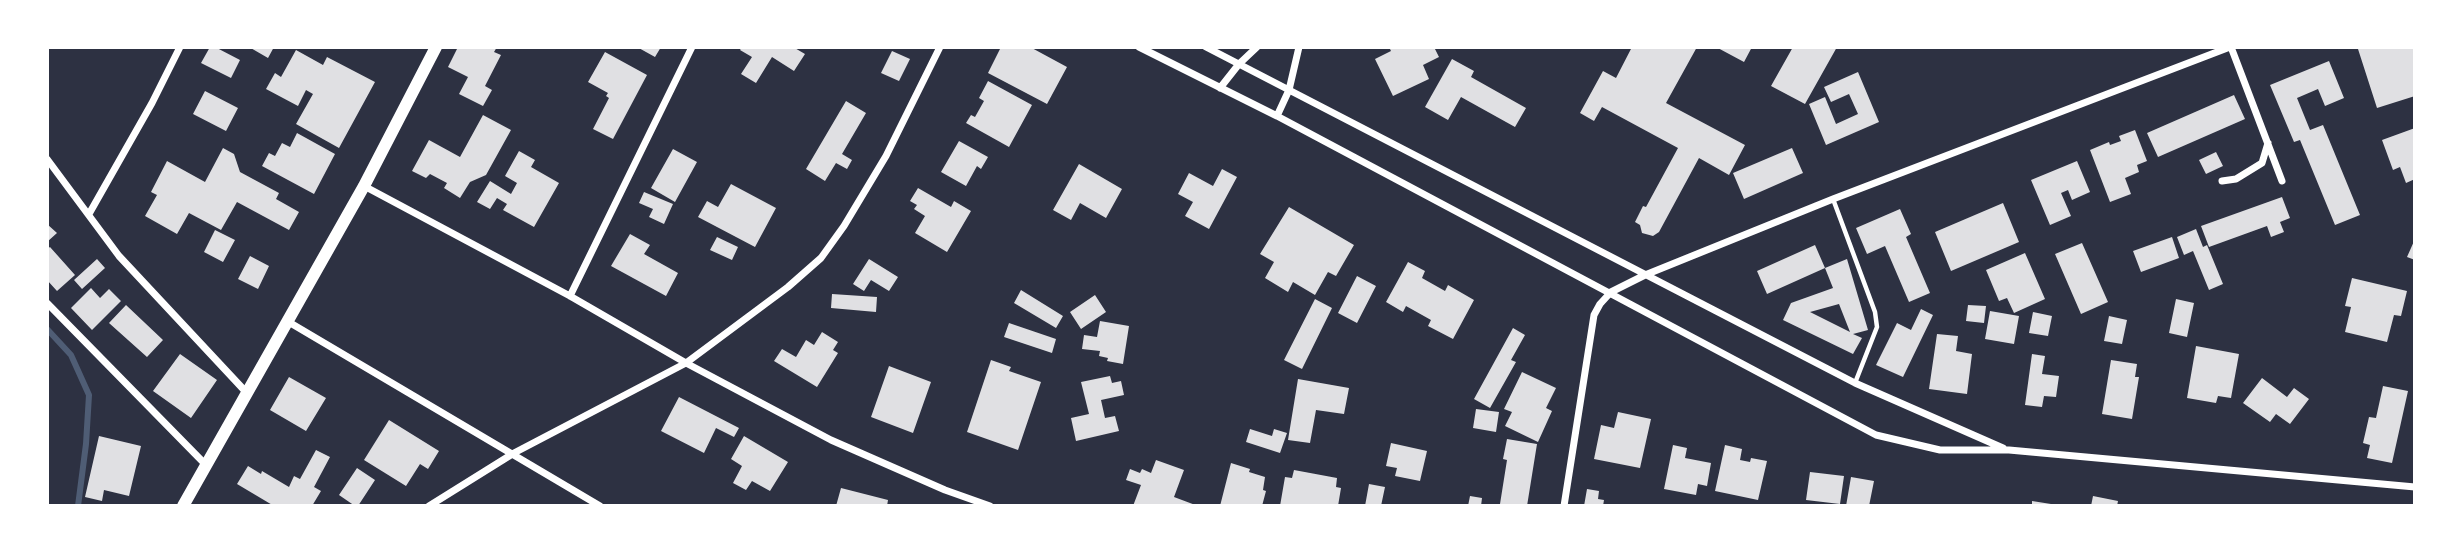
<!DOCTYPE html>
<style>
body{margin:0}
#map{position:relative;width:2462px;height:553px;overflow:hidden;background:#2d3142;font-family:"Archivo Narrow",sans-serif}
canvas{display:block}
.frame{position:absolute;inset:0;border:49px solid #fff;pointer-events:none}
</style>
<div id="map">
<canvas width="2462" height="553"></canvas>
<div class="frame"></div>
</div>
<script>
const g = document.querySelector('canvas').getContext('2d');
g.lineJoin = 'round';
const shape = rows => new Path2D(rows.map(r => 'M' + r).join(''));
function trace(path, color, width, dash) { g.strokeStyle = color; g.lineWidth = width; g.lineCap = dash ? 'butt' : 'round'; g.setLineDash(dash || []); g.stroke(path); }
function paint(path, color) { g.fillStyle = color; g.fill(path, 'evenodd'); }
trace(shape([
 [47,329,71,355,89,395,86,444,78,506]
]), '#4f5d75', 6);
paint(shape([
 [210,47,215,47,240,60,231,78,201,63],
 [249,47,274,47,268,58],
 [458,47,497,47,494,52,501,55,485,86,492,90,483,106,459,94,468,77,448,67],
 [637,47,661,47,655,57],
 [742,47,793,47,805,54,794,71,772,57,756,83,741,74,752,57,740,50],
 [1001,47,1030,47,1067,67,1047,104,988,73],
 [1389,47,1434,47,1439,57,1423,65,1429,79,1393,96,1375,59,1391,51],
 [1632,47,1697,47,1666,103,1745,145,1729,175,1699,158,1659,232,1653,236,1642,233,1640,225,1635,222,1643,206,1646,207,1678,148,1602,107,1594,121,1580,113,1603,71,1616,78],
 [1716,47,1752,47,1744,62],
 [1793,47,1837,47,1805,104,1771,86],
 [2364,47,2415,47,2415,96,2377,108,2358,49],
 [296,50,323,65,327,57,375,82,339,148,296,124,313,94,306,90,298,106,266,89,275,73,281,77],
 [892,51,910,59,899,81,881,73],
 [605,52,647,75,613,139,593,129,609,98,606,96,608,93,588,82],
 [1452,59,1474,71,1471,77,1526,108,1515,127,1461,97,1448,120,1425,107],
 [2329,61,2344,98,2325,106,2318,89,2297,98,2310,130,2323,125,2360,215,2335,225,2300,140,2294,142,2270,85],
 [1858,72,1879,122,1826,145,1809,104,1825,97,1836,124,1858,114,1849,94,1831,102,1824,87],
 [988,81,1032,105,1009,147,966,123,971,115,975,117,984,101,979,98],
 [205,91,238,108,226,131,193,114],
 [2234,95,2245,119,2158,157,2147,133],
 [846,101,866,113,842,154,852,160,847,169,836,163,825,181,806,169],
 [483,115,511,130,486,175,470,182,460,198,444,188,447,183,430,174,426,178,412,171,429,140,460,157],
 [2415,128,2415,179,2406,183,2400,167,2393,170,2382,140],
 [2135,130,2147,161,2137,165,2139,172,2125,178,2131,194,2110,202,2090,150,2109,142,2110,145,2121,141,2119,136],
 [297,133,335,154,314,194,262,166,269,153,275,156,282,143,290,147],
 [959,141,988,157,981,169,977,166,966,186,941,172],
 [223,148,234,154,240,172,279,193,276,199,299,212,289,230,237,202,221,230,189,213,177,234,145,216,157,195,151,192,167,161,205,182],
 [1792,148,1803,173,1744,199,1733,173],
 [673,149,697,162,675,202,651,188],
 [519,151,535,160,531,167,559,183,534,227,503,210,507,204,497,198,490,209,477,202,490,181,511,194,517,183,505,176],
 [2216,152,2223,166,2206,174,2199,160],
 [2077,161,2090,192,2072,200,2068,190,2061,193,2071,216,2050,225,2031,180],
 [1079,164,1122,189,1106,218,1080,203,1071,220,1053,210],
 [1222,169,1237,177,1209,229,1185,216,1193,202,1178,194,1189,173,1213,186],
 [731,184,776,208,755,247,698,217,707,201,718,207],
 [918,188,951,207,954,201,971,211,947,252,915,233,925,216,914,209,917,205,910,201],
 [644,192,673,204,664,224,649,217,653,209,639,203],
 [2282,197,2290,218,2280,222,2284,232,2271,237,2267,226,2209,247,2201,226],
 [2003,203,2019,242,1951,271,1935,232],
 [1289,207,1354,245,1336,276,1328,272,1315,295,1293,282,1288,292,1265,278,1274,262,1260,254],
 [1900,209,1911,234,1906,237,1930,293,1909,302,1885,246,1867,254,1856,228],
 [47,224,57,233,47,242],
 [2196,229,2203,247,2207,245,2223,284,2209,290,2193,251,2184,255,2177,237],
 [215,230,235,240,223,262,204,252],
 [630,234,650,245,644,254,678,273,666,296,611,266],
 [717,237,738,247,732,260,710,250],
 [2172,237,2179,258,2141,272,2133,251],
 [2415,239,2415,260,2407,257],
 [2082,243,2108,302,2081,314,2055,254],
 [1815,245,1825,268,1767,294,1757,271],
 [50,247,75,275,57,291,47,280,47,249],
 [2025,253,2045,299,2014,313,2007,298,1999,301,1986,270],
 [250,256,269,266,258,289,238,279],
 [97,259,105,268,82,289,74,280],
 [869,259,898,277,889,291,871,280,864,291,853,284],
 [1847,259,1868,330,1853,334,1862,338,1853,354,1783,320,1791,303,1833,288,1825,268],
 [1839,304,1850,332,1810,312],
 [1408,262,1425,271,1422,278,1445,291,1448,285,1474,300,1453,339,1428,326,1431,320,1406,306,1403,312,1386,302],
 [1357,276,1376,286,1357,323,1338,313],
 [2352,278,2407,291,2401,316,2394,315,2387,342,2345,332,2351,307,2345,306],
 [91,288,100,298,109,289,121,301,92,330,71,308],
 [1021,290,1063,316,1056,328,1014,303],
 [832,294,877,297,876,312,831,308],
 [1095,295,1106,312,1081,329,1070,312],
 [1315,299,1332,308,1302,369,1284,360],
 [2176,299,2194,303,2187,337,2169,333],
 [126,305,163,340,147,357,109,323],
 [1968,305,1986,306,1984,323,1966,321],
 [1921,309,1933,315,1903,377,1876,365,1897,323,1911,330],
 [1990,311,2019,316,2014,344,1985,339],
 [2033,312,2052,316,2048,336,2029,333],
 [2109,316,2127,320,2122,344,2104,341],
 [1100,321,1129,326,1123,364,1107,361,1108,358,1099,356,1100,351,1082,349,1084,335,1097,337],
 [1009,323,1056,339,1052,353,1004,337],
 [1513,328,1525,335,1511,360,1516,362,1490,408,1474,399],
 [822,332,838,342,833,350,838,353,817,387,774,361,782,349,796,357,806,340,814,345],
 [1937,334,1958,336,1956,351,1972,354,1967,394,1929,389],
 [2196,346,2239,354,2231,398,2218,396,2216,403,2187,398],
 [180,354,217,380,191,418,153,391],
 [2032,354,2045,356,2042,374,2059,376,2056,397,2044,396,2042,407,2025,405],
 [991,360,1011,367,1009,371,1041,382,1018,450,967,432],
 [2111,360,2137,364,2135,377,2139,377,2132,419,2102,414],
 [889,366,931,382,913,433,871,417],
 [1522,372,1556,388,1546,408,1552,411,1538,442,1505,426,1512,412,1504,409],
 [1110,376,1112,383,1121,381,1124,395,1101,400,1105,418,1115,416,1119,431,1076,441,1071,418,1089,414,1081,382],
 [289,377,326,398,306,431,270,410],
 [2262,378,2287,397,2294,388,2309,399,2290,424,2276,414,2270,422,2243,403],
 [1298,379,1349,388,1344,414,1316,410,1310,443,1288,440],
 [2383,386,2408,391,2392,463,2367,458,2370,445,2363,443,2369,417,2376,418],
 [679,397,739,428,734,437,716,428,704,453,661,431],
 [1476,409,1499,412,1496,432,1473,428],
 [1618,412,1651,419,1640,468,1594,459,1601,425,1614,428],
 [389,420,439,451,428,469,420,464,406,486,364,460],
 [1250,429,1272,436,1274,429,1287,433,1280,453,1246,442],
 [99,436,141,446,129,496,104,490,102,501,85,497],
 [744,436,788,462,770,491,752,481,746,490,733,483,742,466,731,459],
 [1507,439,1537,444,1527,506,1500,504,1507,460,1503,459],
 [1391,443,1427,451,1420,481,1395,476,1397,468,1386,466],
 [1673,445,1687,448,1685,458,1711,463,1707,486,1698,484,1696,495,1664,489],
 [1725,445,1742,449,1740,460,1750,462,1751,458,1767,461,1758,500,1715,491],
 [316,450,330,457,314,487,321,491,312,506,274,506,237,484,248,466,261,474,262,471,289,487,294,476,300,479],
 [1156,460,1184,470,1174,497,1198,506,1133,506,1141,485,1126,480,1130,469,1140,473,1142,469,1151,473],
 [1231,463,1250,469,1249,472,1265,477,1263,490,1266,491,1262,506,1220,506],
 [357,468,375,480,358,506,355,506,339,495],
 [1294,470,1337,478,1336,487,1341,488,1338,506,1280,506,1285,477,1292,478],
 [1810,472,1844,476,1840,504,1806,500],
 [1851,477,1874,481,1869,506,1846,506],
 [1369,484,1385,487,1381,506,1365,506],
 [841,488,888,500,887,506,836,506],
 [1587,489,1599,491,1598,499,1604,500,1603,506,1584,506],
 [1470,496,1482,498,1481,506,1468,506],
 [2093,496,2118,501,2117,506,2091,506],
 [2032,501,2051,504,2051,506,2032,506]
]), '#e0e0e3');
trace(shape([
 [1833,199,1875,312,1877,327,1855,383]
]), '#fff', 4.5);
trace(shape([
 [1139,47,1277,116,1876,435,1940,450,2009,450,2415,487],
 [1206,47,1855,383,2003,448],
 [2231,47,2282,181],
 [1220,88,1239,64,1257,47],
 [1277,116,1289,90,1299,47],
 [47,159,119,256,246,392],
 [2222,181,2236,179,2262,163,2268,143],
 [364,186,570,296,686,363,831,440,945,490,990,506],
 [89,214,152,103,180,47],
 [570,296,692,47],
 [47,303,206,465],
 [287,321,600,506],
 [429,506,514,453,686,363,788,287,821,258,844,226,886,156,940,47],
 [1564,506,1594,315,1600,304,1611,292,1645,275,1833,199,2230,47]
]), '#fff', 7);
trace(shape([
 [183,506,364,186,436,47]
]), '#fff', 12);
</script>
